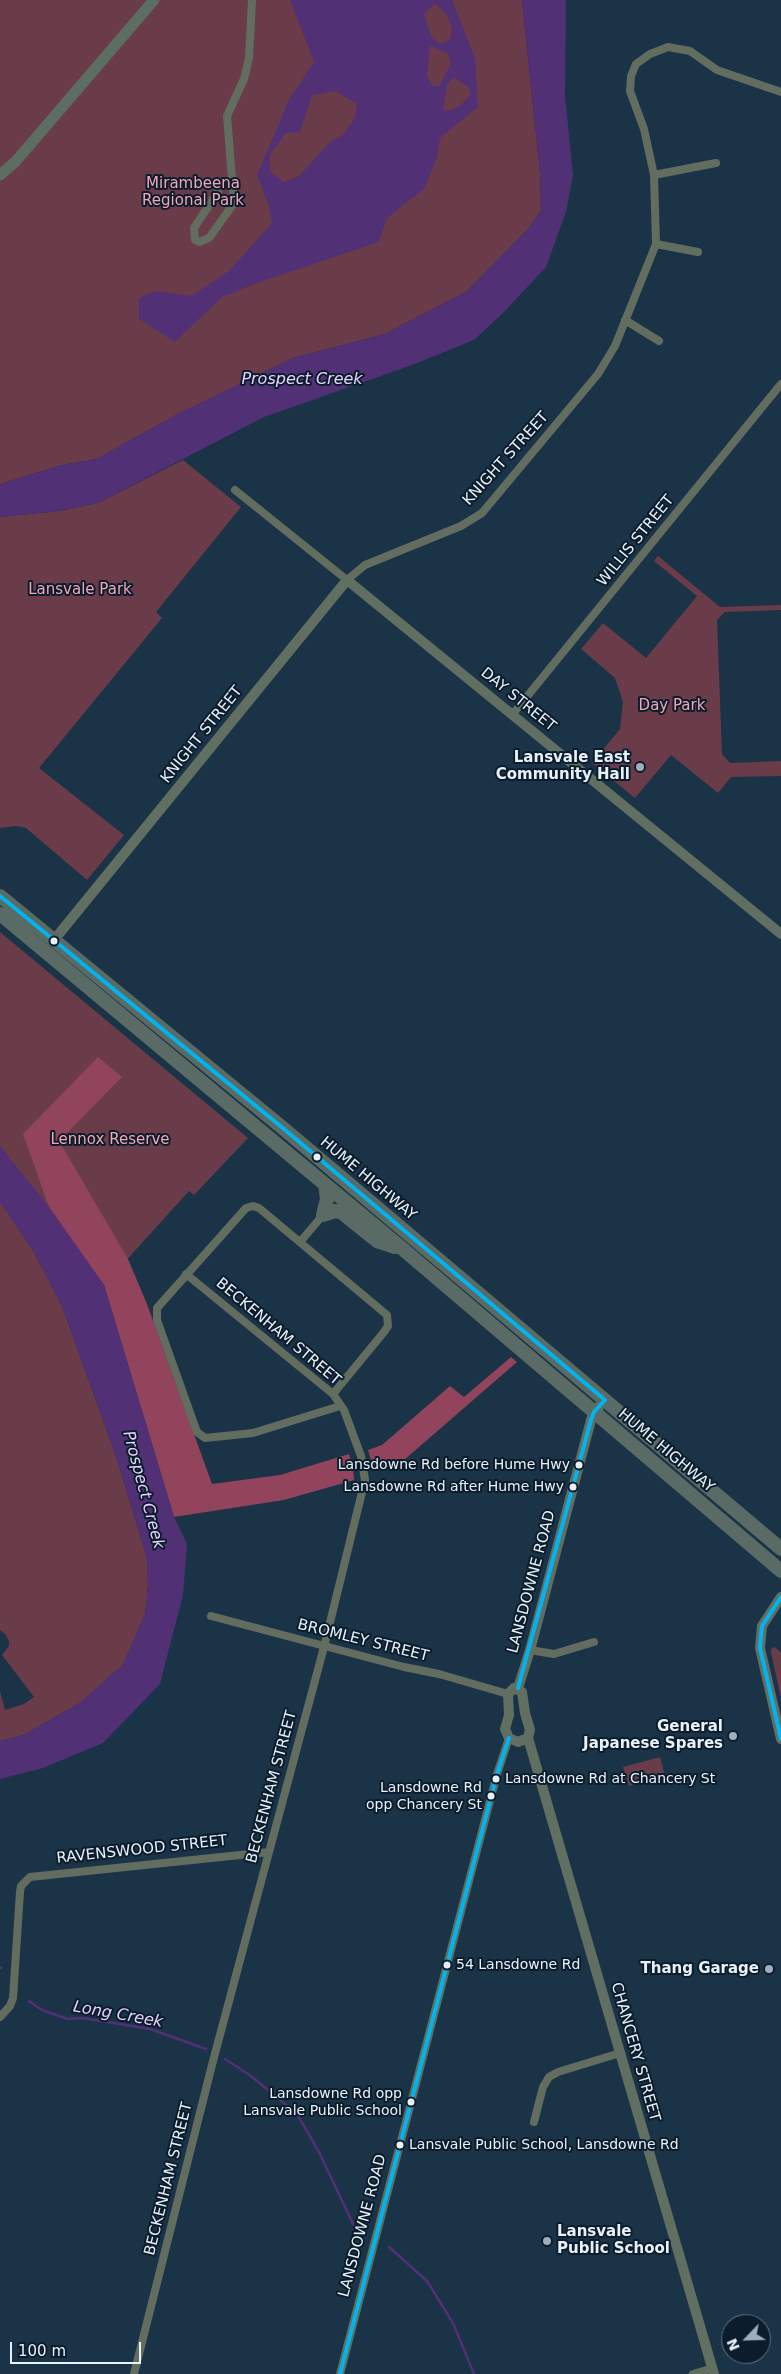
<!DOCTYPE html>
<style>
body{margin:0}
#map{position:relative;width:781px;height:2374px;overflow:hidden;background:#1a3346;font-family:"DejaVu Sans",sans-serif}
canvas{display:block}
.north{position:absolute;left:721px;top:2314px;width:50px;height:50px;box-sizing:border-box;background:#0b1d2c;border:1px solid #63727e;border-radius:50%;rotate:246deg;font-size:14px;font-weight:700;line-height:20px;text-align:center;color:#e8f1fa}
.north::after{content:'';display:block;margin:auto;width:18px;height:22px;background:#a0aebb;clip-path:polygon(50% 0,100% 100%,50% 72%,0 100%)}
.scale{position:absolute;left:10px;top:2342px;width:131px;height:22px;box-sizing:border-box;border:2px solid #e8f1fa;border-top:0;padding-left:6px;font-size:15px;line-height:18px;white-space:nowrap;color:#e8f1fa;-webkit-text-stroke:4px #0b1d2c;paint-order:stroke}
</style>
<div id="map">
<canvas width="781" height="2374"></canvas>
<div class="north">N</div>
<div class="scale">100 m</div>
</div>
<script>
const g = document.querySelector('canvas').getContext('2d');
g.lineJoin = 'round';
function paint(path, color) { g.fillStyle = color; g.fill(path, 'evenodd'); }
const shape = rows => new Path2D(rows.map(r => 'M' + r).join(''));
function trace(path, color, width, dash) { g.strokeStyle = color; g.lineWidth = width; g.lineCap = dash ? 'butt' : 'round'; g.setLineDash(dash || []); g.stroke(path); }
function write(font, color, halo, rows, align = 'center') {
  g.font = font + ' "DejaVu Sans",sans-serif'; g.lineWidth = 4; g.setLineDash([]); g.textBaseline = 'middle'; g.strokeStyle = halo; g.fillStyle = color; for (const [text, x, y, turn = 0] of rows) {
    g.save(); g.translate(x, y); g.rotate((+turn || 0) * Math.PI / 180); g.textAlign = isNaN(turn) ? turn : align; if (halo) g.strokeText(text, 0, 0); g.fillText(text, 0, 0); g.restore();
  }
}
paint(shape([
 [0,0,522,0,540,173,541,210,529,228,466,292,385,334,293,358,174,416,97,459,62,465,0,484],
 [183,460,241,507,156,612,162,618,39,768,124,835,87,880,26,828,16,826,0,828,0,517,59,511,98,503],
 [658,556,720,607,781,605,781,610,725,612,717,620,722,754,730,763,781,761,781,776,731,777,718,793,671,755,635,798,592,763,620,729,623,702,615,678,581,649,603,623,646,658,697,596,654,561],
 [0,932,248,1138,194,1195,189,1191,104,1285,0,1146],
 [0,1201,34,1252,62,1306,116,1456,147,1558,148,1586,145,1614,123,1665,81,1702,24,1735,0,1741,0,1691,5,1710,24,1704,34,1697,2,1655,9,1646,9,1641,5,1634,0,1630],
 [775,1647,781,1653,781,1699,771,1652,771,1649],
 [660,1757,665,1776,629,1786,623,1767]
]), '#6a3c49');
paint(shape([
 [98,1057,122,1077,59,1141,128,1259,147,1304,212,1484,280,1475,349,1454,353,1468,354,1480,284,1500,174,1517,104,1285,49,1207,23,1134],
 [511,1357,517,1362,396,1467,373,1467,368,1450,382,1445,450,1386,464,1397]
]), '#91445b');
paint(shape([
 [290,0,452,0,475,58,478,107,440,138,437,157,424,189,387,218,379,242,257,283,222,297,175,342,139,319,139,298,155,291,191,296,229,271,272,223,268,203,257,175,289,100,314,62],
 [435,3,446,14,452,27,450,39,440,44,432,38,424,14],
 [430,46,448,54,451,64,439,86,432,86,427,76],
 [454,77,468,87,471,94,460,106,450,110,443,110,447,85],
 [335,91,357,104,355,117,344,134,330,142,299,176,284,182,270,172,270,154,286,133,300,132,312,95],
 [522,0,566,0,565,95,573,175,566,212,546,267,503,313,474,340,412,365,264,417,98,503,59,511,0,517,0,484,62,465,97,459,174,416,293,358,385,334,466,292,529,228,541,210,540,173],
 [0,1146,49,1207,104,1285,174,1517,187,1544,183,1595,160,1684,103,1743,43,1768,0,1779,0,1741,24,1735,81,1702,123,1665,145,1614,148,1586,147,1558,116,1456,62,1306,34,1252,0,1202]
]), '#523075');
trace(shape([
 [0,1967,1,1968],
 [29,2001,42,2010,68,2019,83,2018,150,2029,206,2049],
 [225,2059,251,2076,297,2114,319,2152,354,2226,359,2229],
 [389,2247,427,2281,453,2323,474,2374]
]), '#523075', 2.5);
trace(shape([
 [654,175,716,163],
 [218,192,194,228,195,240,199,242,209,238,234,203,227,116,244,79,249,58,252,0],
 [656,244,698,252],
 [625,320,659,341],
 [235,490,347,580,365,565,461,526,482,513,598,374,615,346,656,244,654,175,644,129,630,91,631,76,636,64,650,54,668,47,690,51,717,70,781,92],
 [512,715,781,384],
 [300,1242,323,1215],
 [333,1394,384,1332,388,1326,387,1315,259,1208,253,1206,246,1208,157,1308,157,1320,197,1432,205,1438,253,1433,340,1406],
 [211,1616,404,1667,439,1674,508,1694],
 [530,1650,554,1654,594,1642],
 [0,2017,10,2006,13,1998,20,1892,21,1886,30,1877,269,1852],
 [534,2122,543,2087,549,2077,558,2072,620,2053],
 [134,2374,213,2061,324,1647,365,1480,361,1456,344,1410,333,1394,186,1274],
 [340,2374,497,1774,509,1738],
 [693,2374,713,2368]
]), '#626d60', 8);
trace(shape([
 [54,940,347,580,781,934],
 [781,1597,762,1626,760,1648,781,1739],
 [514,1688,522,1692,525,1713,530,1730,528,1738,518,1742,509,1738,505,1729,509,1715,508,1694,514,1688],
 [518,1688,530,1650,591,1420,594,1412,605,1400],
 [528,1738,714,2374]
]), '#616f62', 10);
trace(shape([
 [0,175,16,161,154,0]
]), '#5c6d62', 11);
trace(shape([
 [0,896,284,1129,781,1549],
 [0,914,404,1250,781,1571],
 [323,1215,335,1211,341,1212,377,1241,395,1247],
 [323,1215,327,1199,325,1184]
]), '#5a6a65', 14);
trace(shape([
 [0,896,284,1129,605,1400,594,1412,591,1420,518,1688],
 [781,1597,762,1626,760,1648,781,1739],
 [340,2374,497,1774,509,1738]
]), '#00b5ef', 4);
for (const [x, y, r, color] of [
 [640,767,5,"#a0aebb"],
 [54,941,4.5,"#e8f1fa"],
 [317,1157,4.5,"#e8f1fa"],
 [579,1465,4.5,"#e8f1fa"],
 [573,1487,4.5,"#e8f1fa"],
 [733,1736,5,"#a0aebb"],
 [496,1779,4.5,"#e8f1fa"],
 [491,1796,4.5,"#e8f1fa"],
 [447,1965,4.5,"#e8f1fa"],
 [769,1969,5,"#a0aebb"],
 [411,2102,4.5,"#e8f1fa"],
 [400,2145,4.5,"#e8f1fa"],
 [547,2241,5,"#a0aebb"]
]) { const dot = new Path2D(); dot.arc(x, y, r, 0, 2 * Math.PI); g.fillStyle = color; g.fill(dot); trace(dot, '#0b1d2c', 2); }
write('14px', '#e8f1fa', '#0b1d2c', [
 ["Lansdowne Rd before Hume Hwy",570,1465],
 ["Lansdowne Rd after Hume Hwy",564,1487],
 ["Lansdowne Rd at Chancery St",505,1779,"left"],
 ["Lansdowne Rd",482,1788],
 ["opp Chancery St",482,1805],
 ["54 Lansdowne Rd",456,1965,"left"],
 ["Lansdowne Rd opp",402,2094],
 ["Lansvale Public School",402,2111],
 ["Lansvale Public School, Lansdowne Rd",409,2145,"left"]
], 'right');
write('15px', '#f4a6b5', '#0b1d2c', [
 ["Mirambeena",193,184],
 ["Regional Park",193,201],
 ["Lansvale Park",80,590],
 ["Day Park",672,706],
 ["Lennox Reserve",110,1140]
]);
write('15px', '#e8f1fa', '#0b1d2c', [
 ["KNIGHT STREET",506,459,-48],
 ["WILLIS STREET",636,541,-51],
 ["DAY STREET",518,700,39],
 ["KNIGHT STREET",202,735,-51],
 ["HUME HIGHWAY",368,1179,40],
 ["BECKENHAM STREET",278,1332,40],
 ["HUME HIGHWAY",666,1451,40],
 ["LANSDOWNE ROAD",532,1582,-75],
 ["BROMLEY STREET",363,1641,14],
 ["BECKENHAM STREET",272,1787,-75],
 ["RAVENSWOOD STREET",142,1850,-6],
 ["CHANCERY STREET",635,2052,74],
 ["BECKENHAM STREET",169,2179,-76],
 ["LANSDOWNE ROAD",363,2226,-75]
]);
write('bold 15px', '#e8f1fa', '#0b1d2c', [
 ["Lansvale East",630,758],
 ["Community Hall",630,775],
 ["General",723,1727],
 ["Japanese Spares",723,1744],
 ["Thang Garage",759,1969],
 ["Lansvale",557,2232,"left"],
 ["Public School",557,2249,"left"]
], 'right');
write('italic 16px', '#e7d2fd', '#0b1d2c', [
 ["Prospect Creek",302,380],
 ["Prospect Creek",143,1490,75],
 ["Long Creek",118,2015,10]
]);
</script>
